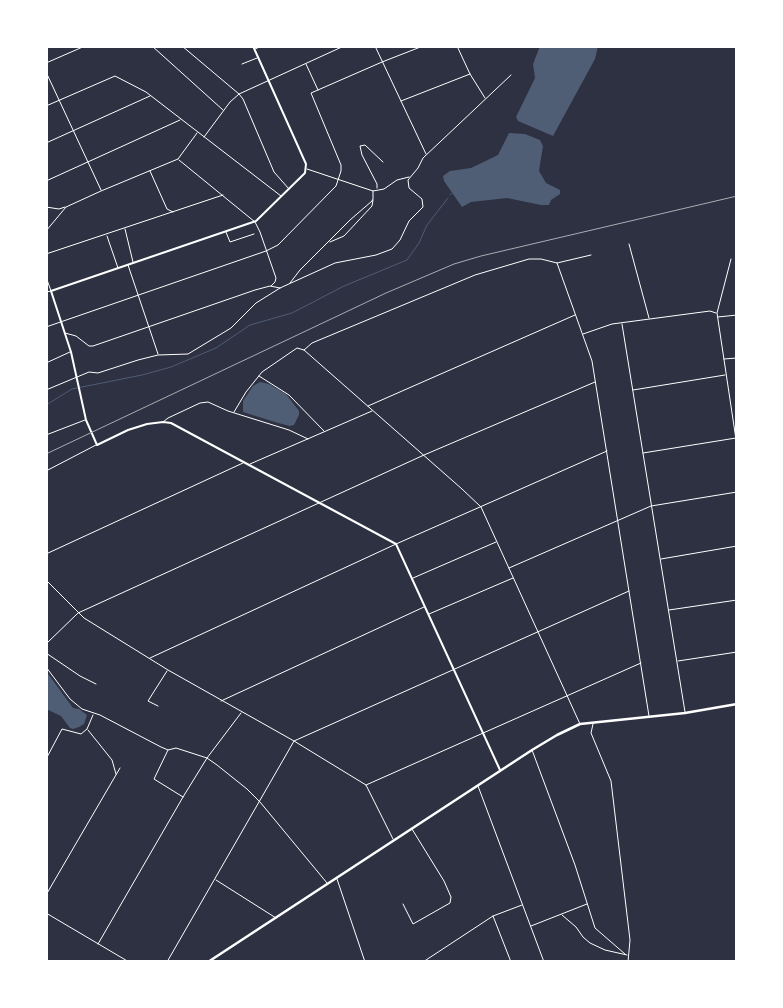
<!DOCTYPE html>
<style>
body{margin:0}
#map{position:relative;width:783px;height:1008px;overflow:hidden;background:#2d3142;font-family:"Roboto Condensed",sans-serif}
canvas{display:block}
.frame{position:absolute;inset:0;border:48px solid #fff;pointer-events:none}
</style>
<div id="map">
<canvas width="783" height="1008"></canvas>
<div class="frame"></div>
</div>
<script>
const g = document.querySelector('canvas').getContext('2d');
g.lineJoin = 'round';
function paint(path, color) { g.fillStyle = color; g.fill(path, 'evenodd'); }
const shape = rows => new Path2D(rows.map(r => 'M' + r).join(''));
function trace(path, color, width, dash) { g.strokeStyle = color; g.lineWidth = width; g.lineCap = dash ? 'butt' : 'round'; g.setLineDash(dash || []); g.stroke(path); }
paint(shape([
 [540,46,598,46,595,59,553,136,518,121,516,117,535,78,533,64],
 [509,133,525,134,540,140,543,146,539,171,546,183,560,190,560,194,551,200,549,205,541,205,507,198,471,202,462,207,444,181,443,176,450,171,471,168,498,155],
 [260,382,269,384,286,394,299,411,299,415,294,425,290,426,278,423,243,412,243,401,253,386],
 [46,671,73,708,79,709,87,715,84,724,79,727,73,729,70,728,61,716,46,709]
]), '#4f5d75');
trace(shape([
 [450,195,452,193],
 [46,405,72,389,142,375,171,367,216,348,250,325,292,313,344,286,407,260,419,243,427,225,448,198]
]), '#4f5d75', 1);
trace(shape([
 [152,46,223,110],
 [182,46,239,94,344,46],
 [375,46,426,154],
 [457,46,470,74,485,98],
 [255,49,262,46],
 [46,63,85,46],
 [242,64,257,58],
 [306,64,318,90],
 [46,72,101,190],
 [401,101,470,74],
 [46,106,115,76,146,92,281,196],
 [204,137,230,102,239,94,243,99,274,172,289,189],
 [46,143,150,96],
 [179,160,255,222,260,232,276,278,275,282,271,286],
 [307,169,373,191,384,189,397,180,409,177],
 [150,171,167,209,173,212],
 [46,181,180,120],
 [377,188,377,184,362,155,360,146,365,145,383,162],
 [46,207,59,209,65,207],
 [125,229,133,262],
 [46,231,66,207,101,191,178,159,197,133],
 [226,232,230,242,254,234],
 [107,236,118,268],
 [330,242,344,236,372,206,373,200],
 [629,244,649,318],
 [46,254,223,195],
 [731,259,717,313,737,446],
 [557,263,592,361,649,716],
 [128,265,158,354],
 [46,277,51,291,46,292],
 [290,283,300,270,350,220,372,201,373,199,373,191],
 [718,317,737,315],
 [622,324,685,712],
 [46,327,266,251,278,245,336,186,341,171,341,165,311,93,382,62,423,46],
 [65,333,76,336,89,346,93,346,255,290,270,286,280,288],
 [583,334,612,324,710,311,716,313],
 [304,350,312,343,475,275,529,259,541,259,557,263,591,255],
 [724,359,737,358],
 [46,363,70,352],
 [259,376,289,395,324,431],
 [46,390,89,372,98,373,138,360,158,355,188,354,231,328,256,303,280,288,335,263,376,255,392,249,400,240,409,221,423,207,422,199,409,188,408,180,418,168,423,158,511,75],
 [633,390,725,375],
 [368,406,575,315],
 [234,412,246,392,262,372,297,348,304,350,462,489,481,507,580,724],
 [163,422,168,418,200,403,208,402,228,411,289,430,308,439],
 [46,435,85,420],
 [643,453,736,438],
 [250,464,372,411],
 [46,471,96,445],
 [46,554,243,463],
 [661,559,737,546],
 [509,568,651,506,737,492],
 [413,578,496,542],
 [46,580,84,618,168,670,294,741,366,785,393,839],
 [669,610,737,600],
 [429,614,513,578],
 [46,644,78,613,424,455,595,382],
 [46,653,80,676,96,684],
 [150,658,396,544,607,451],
 [678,661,737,652],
 [46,667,70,699,82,709,100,715,161,747,168,750,176,748,207,758,217,765,247,789,260,802,327,883],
 [221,701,424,607],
 [158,706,148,701,167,671],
 [593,724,591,733,611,781,630,940,628,962],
 [88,730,112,760,116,774],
 [168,750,154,779,183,797],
 [532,750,575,865,595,928,625,954],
 [46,759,62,729,81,734,87,729,93,715],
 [366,785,641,663],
 [478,786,544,962],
 [337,879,365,962],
 [216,880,276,918],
 [46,895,120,768],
 [403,904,413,924,450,903,451,897,444,881,412,829],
 [46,913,129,962],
 [562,915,576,927,583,937,590,943,605,950,627,955],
 [493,916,511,962],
 [531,926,587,904],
 [98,944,183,797,207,758,241,713],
 [167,962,294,741,629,591],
 [423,962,493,916,522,905]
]), '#fff', 1);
trace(shape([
 [253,46,306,164,305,173,256,221,51,291,71,352,86,420,97,445,128,430,147,424,163,422,171,423,396,544,500,770]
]), '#fff', 2);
trace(shape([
 [208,962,532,750,557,735,580,724,685,713,737,704]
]), '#fff', 2.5);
trace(shape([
 [46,454,386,293,454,264,481,256,737,196]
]), '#abadb3', 1);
</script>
